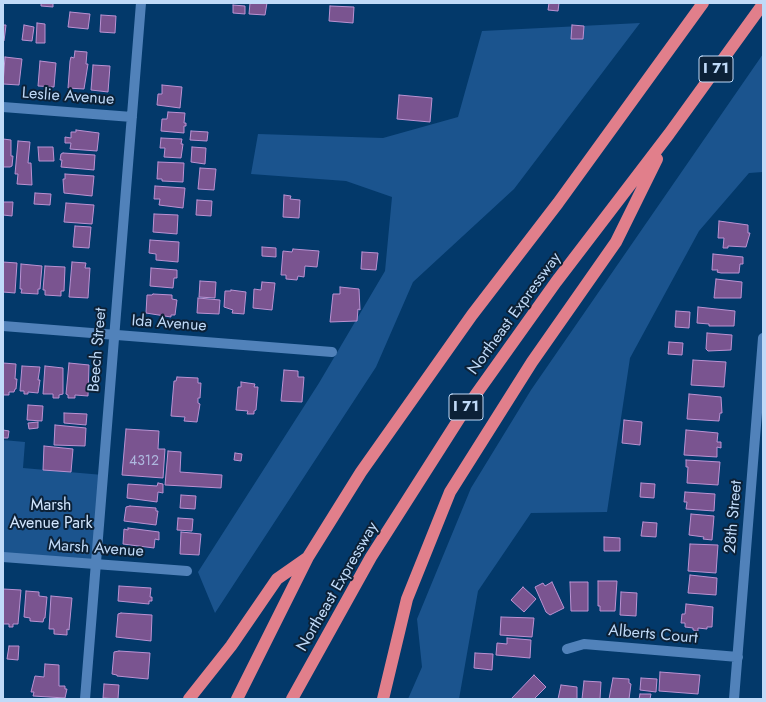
<!DOCTYPE html>
<style>
body{margin:0}
#map{position:relative;width:766px;height:702px;overflow:hidden;background:#03396a;font-family:Jost,sans-serif}
canvas{display:block}
.frame{position:absolute;inset:0;border:4px solid #c0daf8;pointer-events:none}
</style>
<div id="map">
<canvas width="766" height="702"></canvas>
<div class="frame"></div>
</div>
<script>
const g = document.querySelector('canvas').getContext('2d');
g.lineJoin = 'round';
function paint(path, color) { g.fillStyle = color; g.fill(path, 'evenodd'); }
const shape = rows => new Path2D(rows.map(r => 'M' + r).join(''));
function trace(path, color, width, dash) { g.strokeStyle = color; g.lineWidth = width; g.lineCap = dash ? 'butt' : 'round'; g.setLineDash(dash || []); g.stroke(path); }
function write(font, color, halo, rows, align = 'center') {
  g.font = font + ' Jost,sans-serif'; g.lineWidth = 4; g.setLineDash([]); g.textBaseline = 'middle'; g.strokeStyle = halo; g.fillStyle = color; for (const [text, x, y, turn = 0] of rows) {
    g.save(); g.translate(x, y); g.rotate((+turn || 0) * Math.PI / 180); g.textAlign = isNaN(turn) ? turn : align; if (halo) g.strokeText(text, 0, 0); g.fillText(text, 0, 0); g.restore();
  }
}
paint(shape([
 [640,23,514,189,413,282,376,367,215,613,198,572,319,383,385,271,392,197,346,181,251,174,258,134,383,138,458,117,482,31],
 [763,54,763,172,749,173,699,231,630,358,607,512,531,513,478,591,459,699,408,699,422,667,417,619,471,488,531,390],
 [3,440,25,442,23,468,103,475,96,564,3,557]
]), '#1b548e');
const building = shape([
 [41,3,53,3,53,7,41,6,41,3],
 [250,3,267,3,265,15,249,14,250,3],
 [549,3,559,3,558,11,548,10,549,3],
 [233,5,245,6,245,14,233,13,233,5],
 [330,6,354,7,353,23,329,21,330,6],
 [70,12,90,14,88,29,68,27,70,12],
 [101,15,116,16,115,33,100,32,101,15],
 [37,23,45,24,45,43,36,43,37,23],
 [3,25,6,25,4,41,3,41,3,25],
 [24,25,34,27,32,41,22,40,24,25],
 [572,25,584,26,583,39,571,39,572,25],
 [75,51,87,52,86,64,88,64,84,89,68,88,70,61,71,57,74,58,75,51],
 [5,57,22,59,19,85,3,84,5,57],
 [40,61,56,63,54,87,38,86,40,61],
 [93,65,110,66,108,92,91,90,93,65],
 [162,85,182,87,180,108,157,105,158,94,162,94,162,85],
 [399,95,432,98,430,122,397,119,399,95],
 [168,112,185,113,184,123,186,123,186,126,184,126,184,133,161,131,162,119,167,119,168,112],
 [76,130,99,133,97,151,70,149,71,143,65,143,65,137,71,138,71,132,76,132,76,130],
 [191,131,208,132,207,141,190,140,191,131],
 [161,138,182,139,181,144,183,144,181,158,164,157,165,148,160,148,161,138],
 [3,139,11,140,11,156,13,156,12,166,10,167,3,167,3,139],
 [18,141,30,142,28,163,31,163,32,185,17,184,18,174,15,174,18,141],
 [38,147,53,147,54,161,39,161,38,147],
 [192,147,206,148,205,164,191,162,192,147],
 [63,153,95,155,94,170,61,167,62,160,60,160,61,154,63,153],
 [158,162,184,163,183,182,162,181,162,179,157,179,158,162],
 [200,168,216,169,214,190,198,189,200,168],
 [65,174,94,176,92,196,64,193,63,179,65,179,65,174],
 [155,186,185,188,183,208,159,205,160,199,154,199,155,186],
 [35,193,51,194,50,205,34,204,35,193],
 [284,195,291,196,290,199,300,200,299,218,283,217,284,195],
 [197,200,212,201,211,216,196,215,197,200],
 [3,202,13,202,12,216,3,215,3,202],
 [66,203,94,205,92,224,64,222,66,203],
 [154,214,178,215,177,234,153,232,154,214],
 [719,221,748,225,748,233,750,233,746,247,728,246,728,248,723,248,724,238,718,238,719,221],
 [75,226,91,227,89,248,73,247,75,226],
 [150,240,179,242,178,262,156,260,156,254,149,253,150,240],
 [262,247,276,248,276,257,262,256,262,247],
 [293,249,319,251,317,267,305,266,304,277,298,276,297,280,286,279,286,275,281,275,283,251,292,252,293,249],
 [362,252,378,253,376,270,361,269,362,252],
 [713,254,743,257,743,264,740,264,739,273,721,273,717,272,718,270,712,270,713,254],
 [3,262,17,263,15,293,3,292,3,262],
 [72,262,86,263,85,268,90,268,88,298,69,297,72,262],
 [21,264,42,266,40,289,38,289,38,294,21,293,22,289,20,289,21,264],
 [45,266,65,267,64,291,61,291,61,296,45,295,45,290,43,290,45,266],
 [151,268,177,270,177,278,174,278,173,288,150,286,151,268],
 [716,279,742,282,741,298,714,298,716,279],
 [200,281,216,282,215,298,199,297,200,281],
 [262,282,275,283,272,310,253,308,254,289,261,290,262,282],
 [340,287,359,289,360,310,358,309,357,321,330,322,333,294,340,294,340,287],
 [231,290,246,292,244,314,232,313,233,310,224,307,225,291,231,291,231,290],
 [153,294,172,295,172,299,177,300,175,315,171,315,171,317,146,313,147,295,152,295,153,294],
 [198,298,220,300,219,314,197,313,198,298],
 [698,307,735,311,734,326,709,326,709,324,697,323,698,307],
 [676,311,690,312,689,328,675,327,676,311],
 [707,333,732,335,731,350,708,351,706,349,707,333],
 [669,342,683,343,682,355,668,354,669,342],
 [693,360,726,362,724,387,691,385,693,360],
 [3,363,16,364,15,379,17,379,16,389,15,389,14,392,9,392,9,395,3,395,3,363],
 [69,363,89,365,88,396,75,395,75,398,68,398,68,395,66,394,69,363],
 [22,366,40,367,38,380,40,380,38,393,28,392,28,394,24,394,24,391,20,391,22,366],
 [45,366,63,368,63,394,59,395,59,398,53,398,53,394,43,394,45,366],
 [284,370,298,371,298,377,304,377,302,402,281,401,284,370],
 [177,377,198,378,198,383,201,383,200,398,198,398,198,403,200,404,197,422,184,421,185,417,171,416,174,381,176,381,177,377],
 [241,382,255,384,254,387,258,387,256,410,254,411,254,414,247,414,248,411,236,410,238,387,241,387,241,382],
 [689,394,721,397,722,413,720,413,719,421,687,419,689,394],
 [28,405,43,406,42,421,27,420,28,405],
 [64,413,87,414,86,425,64,423,64,413],
 [624,420,642,422,640,445,622,443,624,420],
 [38,422,38,428,29,429,28,423,38,422],
 [55,425,86,428,85,446,54,445,55,425],
 [126,429,159,431,158,449,165,449,163,478,122,475,126,429],
 [3,430,9,431,8,438,3,438,3,430],
 [686,430,718,433,717,442,721,442,721,448,717,447,717,457,684,455,686,430],
 [44,446,73,449,71,472,43,470,44,446],
 [168,451,181,452,180,472,222,475,221,488,165,485,168,451],
 [235,453,242,454,241,461,234,460,235,453],
 [686,460,720,462,718,485,687,483,688,467,686,467,686,460],
 [158,483,163,484,163,493,158,492,157,502,127,498,128,484,157,486,158,483],
 [641,483,655,484,654,498,640,497,641,483],
 [685,492,715,494,714,511,686,509,687,502,684,502,685,492],
 [181,495,196,496,195,509,180,508,181,495],
 [130,506,156,508,156,511,158,511,156,525,124,521,126,507,130,506],
 [691,514,714,516,712,540,703,539,704,537,689,535,691,514],
 [178,518,193,519,192,531,177,530,178,518],
 [643,522,657,523,656,537,641,536,643,522],
 [128,528,159,532,159,540,155,539,154,548,123,544,124,529,128,530,128,528],
 [181,532,201,534,199,555,180,554,181,532],
 [604,537,620,538,620,551,604,551,604,537],
 [690,544,718,545,716,573,688,571,690,544],
 [690,575,717,578,716,595,688,593,690,575],
 [598,581,617,581,615,611,600,611,600,606,598,606,598,581],
 [552,582,564,608,550,615,546,612,535,587,543,583,545,586,552,582],
 [570,582,588,582,588,611,571,611,570,582],
 [119,586,151,588,150,597,152,597,152,601,149,601,149,604,118,601,119,586],
 [523,587,536,599,524,612,511,600,523,587],
 [3,589,21,590,18,624,13,624,13,627,9,627,9,624,3,624,3,589],
 [26,591,39,592,39,596,47,597,45,618,44,618,43,622,30,621,30,618,24,617,26,591],
 [621,592,637,593,636,616,620,615,621,592],
 [51,596,72,598,69,630,67,629,67,635,54,634,54,629,49,629,51,596],
 [686,604,713,607,712,627,707,627,707,629,698,628,698,631,693,630,693,628,685,627,685,623,681,623,682,614,685,614,686,604],
 [121,613,152,615,151,641,116,637,118,614,121,613],
 [501,617,534,618,532,637,500,635,501,617],
 [507,638,531,640,530,658,496,655,497,643,507,644,507,638],
 [9,646,19,646,18,660,7,659,9,646],
 [119,651,150,653,148,679,117,676,117,675,112,674,114,652,119,651],
 [475,653,493,654,492,670,474,668,475,653],
 [45,664,59,665,59,686,65,686,65,689,67,689,65,698,33,696,34,692,31,692,35,676,44,677,45,664],
 [660,672,700,675,698,694,659,691,660,672],
 [534,675,546,687,534,699,511,699,534,675],
 [613,678,629,679,629,683,631,684,629,699,609,699,613,678],
 [641,678,657,679,656,692,640,690,641,678],
 [584,681,601,682,600,699,582,699,584,681],
 [104,684,119,685,118,699,103,698,104,684],
 [561,685,577,687,577,699,558,699,561,685],
 [640,694,651,694,650,699,639,699,640,694]
]);
paint(building, '#7a5490');
trace(building, '#ba92d2', 1);
trace(shape([
 [3,107,132,117],
 [3,326,332,352],
 [3,557,187,571],
 [567,649,584,644,738,657],
 [85,699,141,3],
 [734,699,763,338]
]), '#5182ba', 10);
trace(shape([
 [189,699,231,646,277,579,307,558],
 [237,699,308,557,361,472,472,315,558,203,703,3],
 [292,699,371,557,464,411,556,282,669,134,763,4],
 [383,699,407,599,450,492,532,362,616,242,657,159]
]), '#e17f8b', 12);
write('14px', '#aeb8de', null, [
 ["4312",144,462]
]);
for (const [x, y, w] of [
 [716,69,34],
 [466,407,34]
]) { const box = new Path2D(); box.roundRect(x - w / 2, y - 13, w, 26, 3); g.fillStyle = '#0c2137'; g.fill(box); trace(box, '#c0daf8', 1); }
write('bold 15px', '#c0daf8', null, [
 ["I 71",716,69],
 ["I 71",466,407]
]);
write('16px', '#c0daf8', '#0c2137', [
 ["Leslie Avenue",68,97,4],
 ["Northeast Expressway",515,314,-54],
 ["Ida Avenue",169,324,4],
 ["Beech Street",98,350,-85],
 ["28th Street",734,517,-85],
 ["Marsh Avenue",96,549,4],
 ["Northeast Expressway",338,587,-60],
 ["Alberts Court",653,635,5]
]);
write('16px', '#d2e6fe', '#0c2137', [
 ["Marsh",51,506],
 ["Avenue Park",51,524]
]);
</script>
